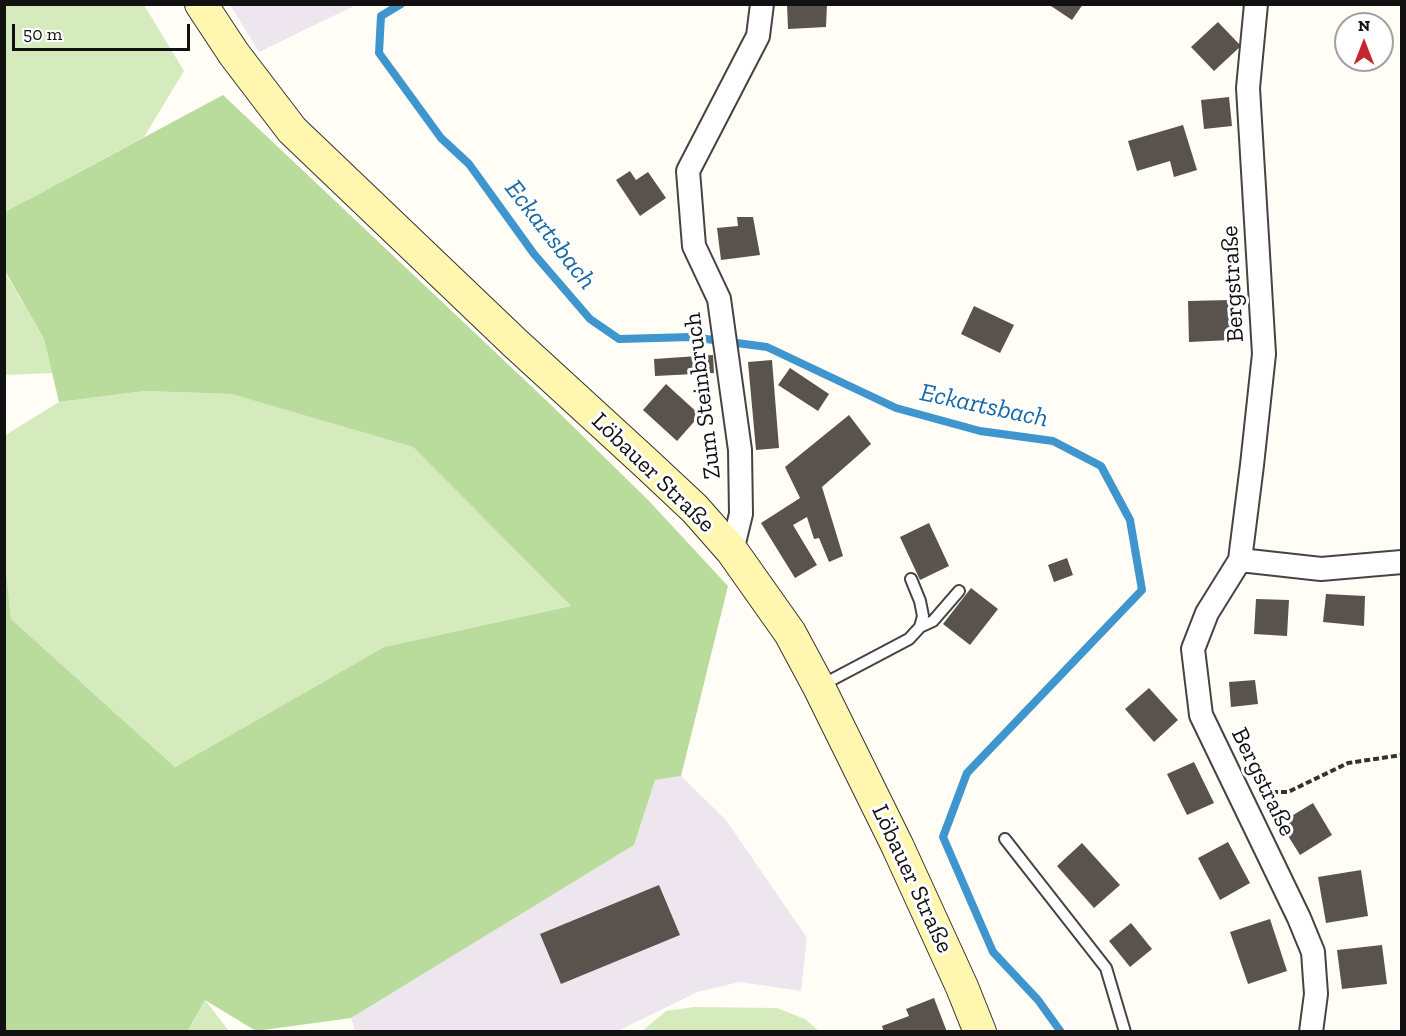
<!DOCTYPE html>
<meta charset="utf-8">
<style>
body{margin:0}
#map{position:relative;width:1406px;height:1036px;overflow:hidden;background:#fffdf5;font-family:"Zilla Slab",serif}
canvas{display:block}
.frame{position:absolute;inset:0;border:6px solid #111;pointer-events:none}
.north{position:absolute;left:1334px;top:12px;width:60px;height:60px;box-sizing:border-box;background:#fff;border:2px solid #a0a0a0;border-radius:50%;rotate:0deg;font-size:16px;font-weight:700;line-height:24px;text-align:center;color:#111}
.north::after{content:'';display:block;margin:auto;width:21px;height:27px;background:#c4262e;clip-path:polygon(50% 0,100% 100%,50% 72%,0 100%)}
.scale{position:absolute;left:12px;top:24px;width:178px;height:27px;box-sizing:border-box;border:3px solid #111;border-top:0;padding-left:8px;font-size:18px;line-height:21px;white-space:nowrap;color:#111;-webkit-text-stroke:4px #fff;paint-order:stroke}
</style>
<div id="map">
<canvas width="1406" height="1036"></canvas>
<div class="frame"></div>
<div class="north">N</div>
<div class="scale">50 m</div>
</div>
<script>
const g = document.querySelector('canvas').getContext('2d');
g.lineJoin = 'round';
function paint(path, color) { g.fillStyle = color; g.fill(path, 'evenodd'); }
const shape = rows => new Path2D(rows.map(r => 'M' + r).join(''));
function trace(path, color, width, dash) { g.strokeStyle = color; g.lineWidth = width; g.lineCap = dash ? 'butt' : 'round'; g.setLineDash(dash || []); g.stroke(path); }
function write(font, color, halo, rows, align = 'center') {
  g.font = font + ' "Zilla Slab",serif'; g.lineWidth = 6; g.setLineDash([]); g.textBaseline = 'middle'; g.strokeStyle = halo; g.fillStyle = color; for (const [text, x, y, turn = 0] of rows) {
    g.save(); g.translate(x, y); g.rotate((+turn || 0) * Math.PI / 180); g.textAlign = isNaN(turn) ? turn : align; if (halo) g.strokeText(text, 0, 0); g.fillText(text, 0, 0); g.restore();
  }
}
paint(shape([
 [230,5,356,5,259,52],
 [681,776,726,820,807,938,801,991,740,982,697,992,618,1031,355,1031,351,1018,634,845,655,780]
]), '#eee6ef');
paint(shape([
 [5,4,144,5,184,71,144,137,5,212],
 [4,271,44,339,52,373,5,375],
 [146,391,231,394,413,447,571,606,384,647,175,767,11,619,4,564,4,436,59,402],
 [205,1000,229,1031,188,1032],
 [694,1007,777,1008,805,1019,819,1031,642,1031,666,1011]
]), '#d5ebbd');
paint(shape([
 [223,95,548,402,649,501,728,586,681,776,655,780,634,845,351,1018,256,1031,205,1000,188,1031,5,1031,5,564,11,619,175,767,384,647,571,606,413,447,231,394,145,391,59,402,44,339,5,271,5,212]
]), '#b9dc9c');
trace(shape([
 [401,4,381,16,379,53,441,138,469,164,534,254,590,319,619,339,691,337,767,347,896,408,980,431,1053,441,1101,466,1130,520,1142,590,967,773,943,837,993,952,1038,1000,1061,1032]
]), '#3f96cf', 8);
paint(shape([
 [787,4,827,4,826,27,788,29],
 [1048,4,1083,4,1072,20],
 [1218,22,1241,46,1214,71,1191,47],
 [1229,97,1232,126,1204,129,1201,100],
 [1183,125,1197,170,1174,177,1170,161,1137,171,1128,141],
 [630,171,636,180,648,172,666,198,640,216,616,180],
 [737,217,753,217,760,255,721,260,717,228,738,226],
 [1229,300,1231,340,1189,342,1188,301],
 [974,306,1014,325,1000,353,961,334],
 [713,355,714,373,655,376,654,359],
 [772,360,779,448,756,450,748,362],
 [790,368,829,394,818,411,778,385],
 [666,384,700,415,677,441,643,410],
 [849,415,871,444,822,487,843,556,829,562,819,538,814,539,807,517,793,525,817,565,795,578,761,523,800,498,785,467],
 [929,523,949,566,920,580,900,537],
 [1067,558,1073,575,1054,582,1048,565],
 [971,588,998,609,970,645,943,624],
 [1326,594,1365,596,1364,626,1323,622],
 [1256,599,1289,600,1287,636,1254,634],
 [1255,680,1258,704,1231,707,1229,682],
 [1149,688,1178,720,1154,742,1125,709],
 [1194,762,1214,803,1187,815,1167,774],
 [1313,803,1332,835,1300,855,1280,823],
 [1228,842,1250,883,1220,900,1198,858],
 [1082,843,1120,885,1094,908,1057,866],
 [1361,870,1368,916,1326,923,1318,877],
 [659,885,680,935,561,984,540,934],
 [1270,919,1287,971,1248,984,1230,932],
 [1131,923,1152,949,1130,967,1109,941],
 [1382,945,1387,984,1342,989,1337,950],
 [934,998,947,1032,884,1032,882,1026,909,1016,906,1009]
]), '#5a524d');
const service = shape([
 [911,579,920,601,923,616,920,627],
 [820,686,909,639,920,627,933,621,959,591],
 [1005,839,1106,968,1125,1032]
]);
const minor = shape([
 [1256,4,1248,88,1264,354,1252,465,1240,560,1207,613,1193,649,1201,715,1299,918,1313,952,1316,994,1311,1032],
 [732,551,741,514,740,450,719,299,694,246,688,171,758,36,762,4],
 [1240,560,1321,569,1402,562]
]);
const secondary = shape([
 [201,4,234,54,292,130,515,343,647,464,695,509,732,551,790,633,819,687,897,845,962,987,980,1032]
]);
trace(service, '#444', 14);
trace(minor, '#444', 26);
trace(secondary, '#333', 34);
trace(shape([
 [1263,792,1288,792,1348,763,1402,755]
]), '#333', 4, [6, 3]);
trace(service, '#fff', 10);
trace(minor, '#fff', 22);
trace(secondary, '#fff6b0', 32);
write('24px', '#111', '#fff', [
 ["Bergstraße",1233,284,-93],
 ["Zum Steinbruch",703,396,-97],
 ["Löbauer Straße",653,473,44],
 ["Bergstraße",1263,782,64],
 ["Löbauer Straße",912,879,65]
]);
write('italic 26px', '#1768a6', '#fff', [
 ["Eckartsbach",550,235,52],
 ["Eckartsbach",984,406,12]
]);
</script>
